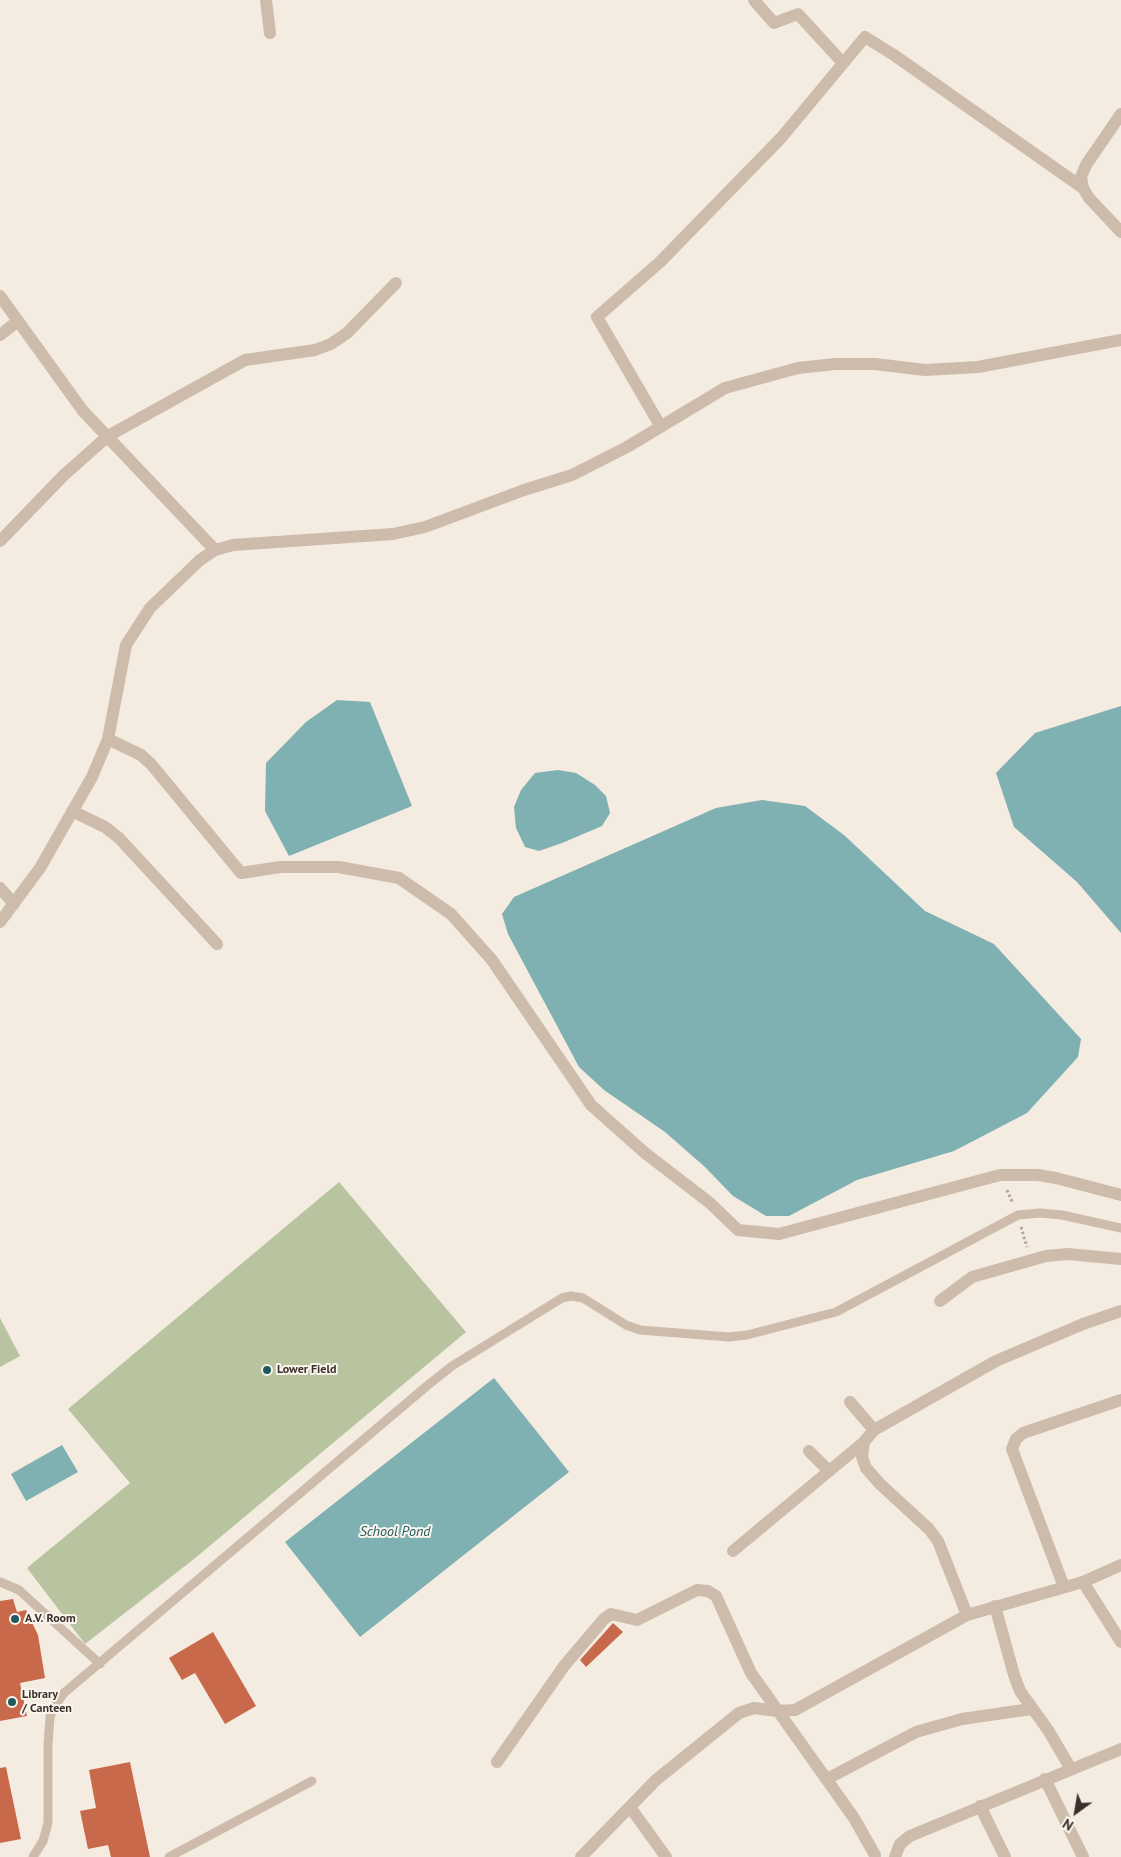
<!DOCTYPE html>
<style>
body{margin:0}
#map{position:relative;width:1121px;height:1857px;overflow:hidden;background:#f4ebe1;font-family:"PT Sans",sans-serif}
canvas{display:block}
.north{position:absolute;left:1051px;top:1787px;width:50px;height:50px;-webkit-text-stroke:4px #fbf5ee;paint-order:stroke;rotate:212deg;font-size:14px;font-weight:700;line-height:20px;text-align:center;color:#3b302b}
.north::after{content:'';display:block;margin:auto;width:18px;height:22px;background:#3b302b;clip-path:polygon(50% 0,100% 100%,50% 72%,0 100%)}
</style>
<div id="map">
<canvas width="1121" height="1857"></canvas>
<div class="north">N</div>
</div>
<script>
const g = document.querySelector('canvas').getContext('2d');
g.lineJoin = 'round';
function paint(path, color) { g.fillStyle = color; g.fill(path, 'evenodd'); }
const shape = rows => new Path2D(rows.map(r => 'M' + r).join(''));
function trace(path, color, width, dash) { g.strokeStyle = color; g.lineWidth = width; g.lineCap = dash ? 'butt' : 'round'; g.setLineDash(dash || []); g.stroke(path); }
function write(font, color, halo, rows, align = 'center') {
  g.font = font + ' "PT Sans",sans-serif'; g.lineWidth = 4; g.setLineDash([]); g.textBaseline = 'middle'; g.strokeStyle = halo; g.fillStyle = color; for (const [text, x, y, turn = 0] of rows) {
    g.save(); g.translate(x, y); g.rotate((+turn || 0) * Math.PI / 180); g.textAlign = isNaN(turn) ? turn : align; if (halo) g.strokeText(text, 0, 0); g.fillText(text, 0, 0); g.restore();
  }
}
paint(shape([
 [339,1182,466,1332,194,1559,85,1644,27,1568,130,1483,68,1409],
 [0,1318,20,1356,0,1367]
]), '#b8c4a0');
paint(shape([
 [337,700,370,702,412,806,289,856,265,811,266,763,306,722],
 [1121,706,1121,933,1077,882,1014,827,996,773,1035,733],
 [558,770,576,773,595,785,606,796,610,813,602,826,562,843,539,851,525,847,516,828,514,807,521,790,535,773],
 [762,800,805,806,844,835,925,911,994,944,1081,1039,1078,1057,1027,1113,954,1151,857,1180,789,1216,766,1216,733,1196,705,1167,665,1132,604,1090,579,1067,508,934,502,914,514,897,716,808],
 [494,1378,569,1472,360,1637,285,1542],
 [62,1445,78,1472,26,1501,11,1474]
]), '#7fb0b2');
paint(shape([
 [13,1599,17,1612,26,1610,38,1635,45,1678,20,1683,27,1716,0,1721,0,1601],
 [613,1623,623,1632,586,1667,580,1660],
 [213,1632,256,1706,225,1724,195,1673,182,1680,169,1658],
 [130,1762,150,1857,111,1857,108,1845,88,1849,80,1811,96,1808,89,1770],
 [6,1767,21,1839,0,1843,0,1768]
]), '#c8694b');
trace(shape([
 [1007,1190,1013,1204],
 [1021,1227,1027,1247]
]), '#b9a596', 3, [2.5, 2.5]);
trace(shape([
 [0,1582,19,1590,100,1664],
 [33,1857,43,1841,48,1823,48,1745,50,1717,56,1704,64,1693,428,1385,452,1366,562,1298,571,1296,583,1298,626,1325,640,1330,729,1337,747,1335,836,1312,1018,1215,1040,1213,1062,1215,1121,1228],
 [169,1857,312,1781]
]), '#cdbbac', 9);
trace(shape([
 [266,0,270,33],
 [754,0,774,23,798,14,843,63],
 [1121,114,1086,165,1081,177,1083,188,1089,198,1121,232],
 [0,296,83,411,215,550],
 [0,335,18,321],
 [661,427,597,317,660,262,781,138,865,37,894,55,1083,188],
 [0,541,64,475,108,436,245,360,315,350,331,344,347,333,396,283],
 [108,739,141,755,151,764,241,873,280,867,339,867,399,878,451,914,492,960,591,1105,645,1153,710,1203,738,1230,779,1234,1000,1175,1038,1175,1056,1178,1121,1195],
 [72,811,105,827,119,838,217,944],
 [0,888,14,904],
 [0,922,40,868,92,777,108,739,126,645,150,608,200,560,215,550,233,545,393,534,425,527,524,490,572,475,627,447,725,388,798,368,835,364,875,364,925,370,978,367,1121,340],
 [940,1301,972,1277,1046,1256,1068,1254,1121,1259],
 [850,1402,874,1430],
 [809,1451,829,1471],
 [733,1551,864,1442],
 [1083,1582,1121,1642],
 [1064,1587,1012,1449,1016,1439,1023,1433,1121,1400],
 [995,1606,1014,1675,1020,1691,1048,1730,1071,1769],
 [967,1615,938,1541,929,1529,880,1484,866,1468,862,1457,864,1442,874,1430,996,1361,1083,1324,1121,1311],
 [497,1762,564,1666,604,1619,611,1614,637,1620,697,1590,708,1591,716,1596,751,1673,854,1818,875,1855],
 [827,1779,916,1732,962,1719,1031,1709],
 [1045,1779,1083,1857],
 [980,1806,1005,1857],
 [630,1807,666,1857],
 [581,1857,656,1780,739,1713,754,1708,777,1711,795,1710,967,1615,1083,1582,1121,1565],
 [895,1857,900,1844,910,1836,1121,1749]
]), '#cdbbac', 12);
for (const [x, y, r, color] of [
 [267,1370,5,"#1f5a5e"],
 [15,1619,5,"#1f5a5e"],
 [12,1702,5,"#1f5a5e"]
]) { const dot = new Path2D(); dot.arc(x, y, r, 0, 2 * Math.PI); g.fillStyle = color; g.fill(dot); trace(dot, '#fbf5ee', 2); }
write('bold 12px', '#3b302b', '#fbf5ee', [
 ["Lower Field",277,1370],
 ["A.V. Room",25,1619],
 ["Library",22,1695],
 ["/ Canteen",22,1709]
], 'left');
write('italic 14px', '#1f5a5e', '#fbf5ee', [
 ["School Pond",395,1532]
]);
</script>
